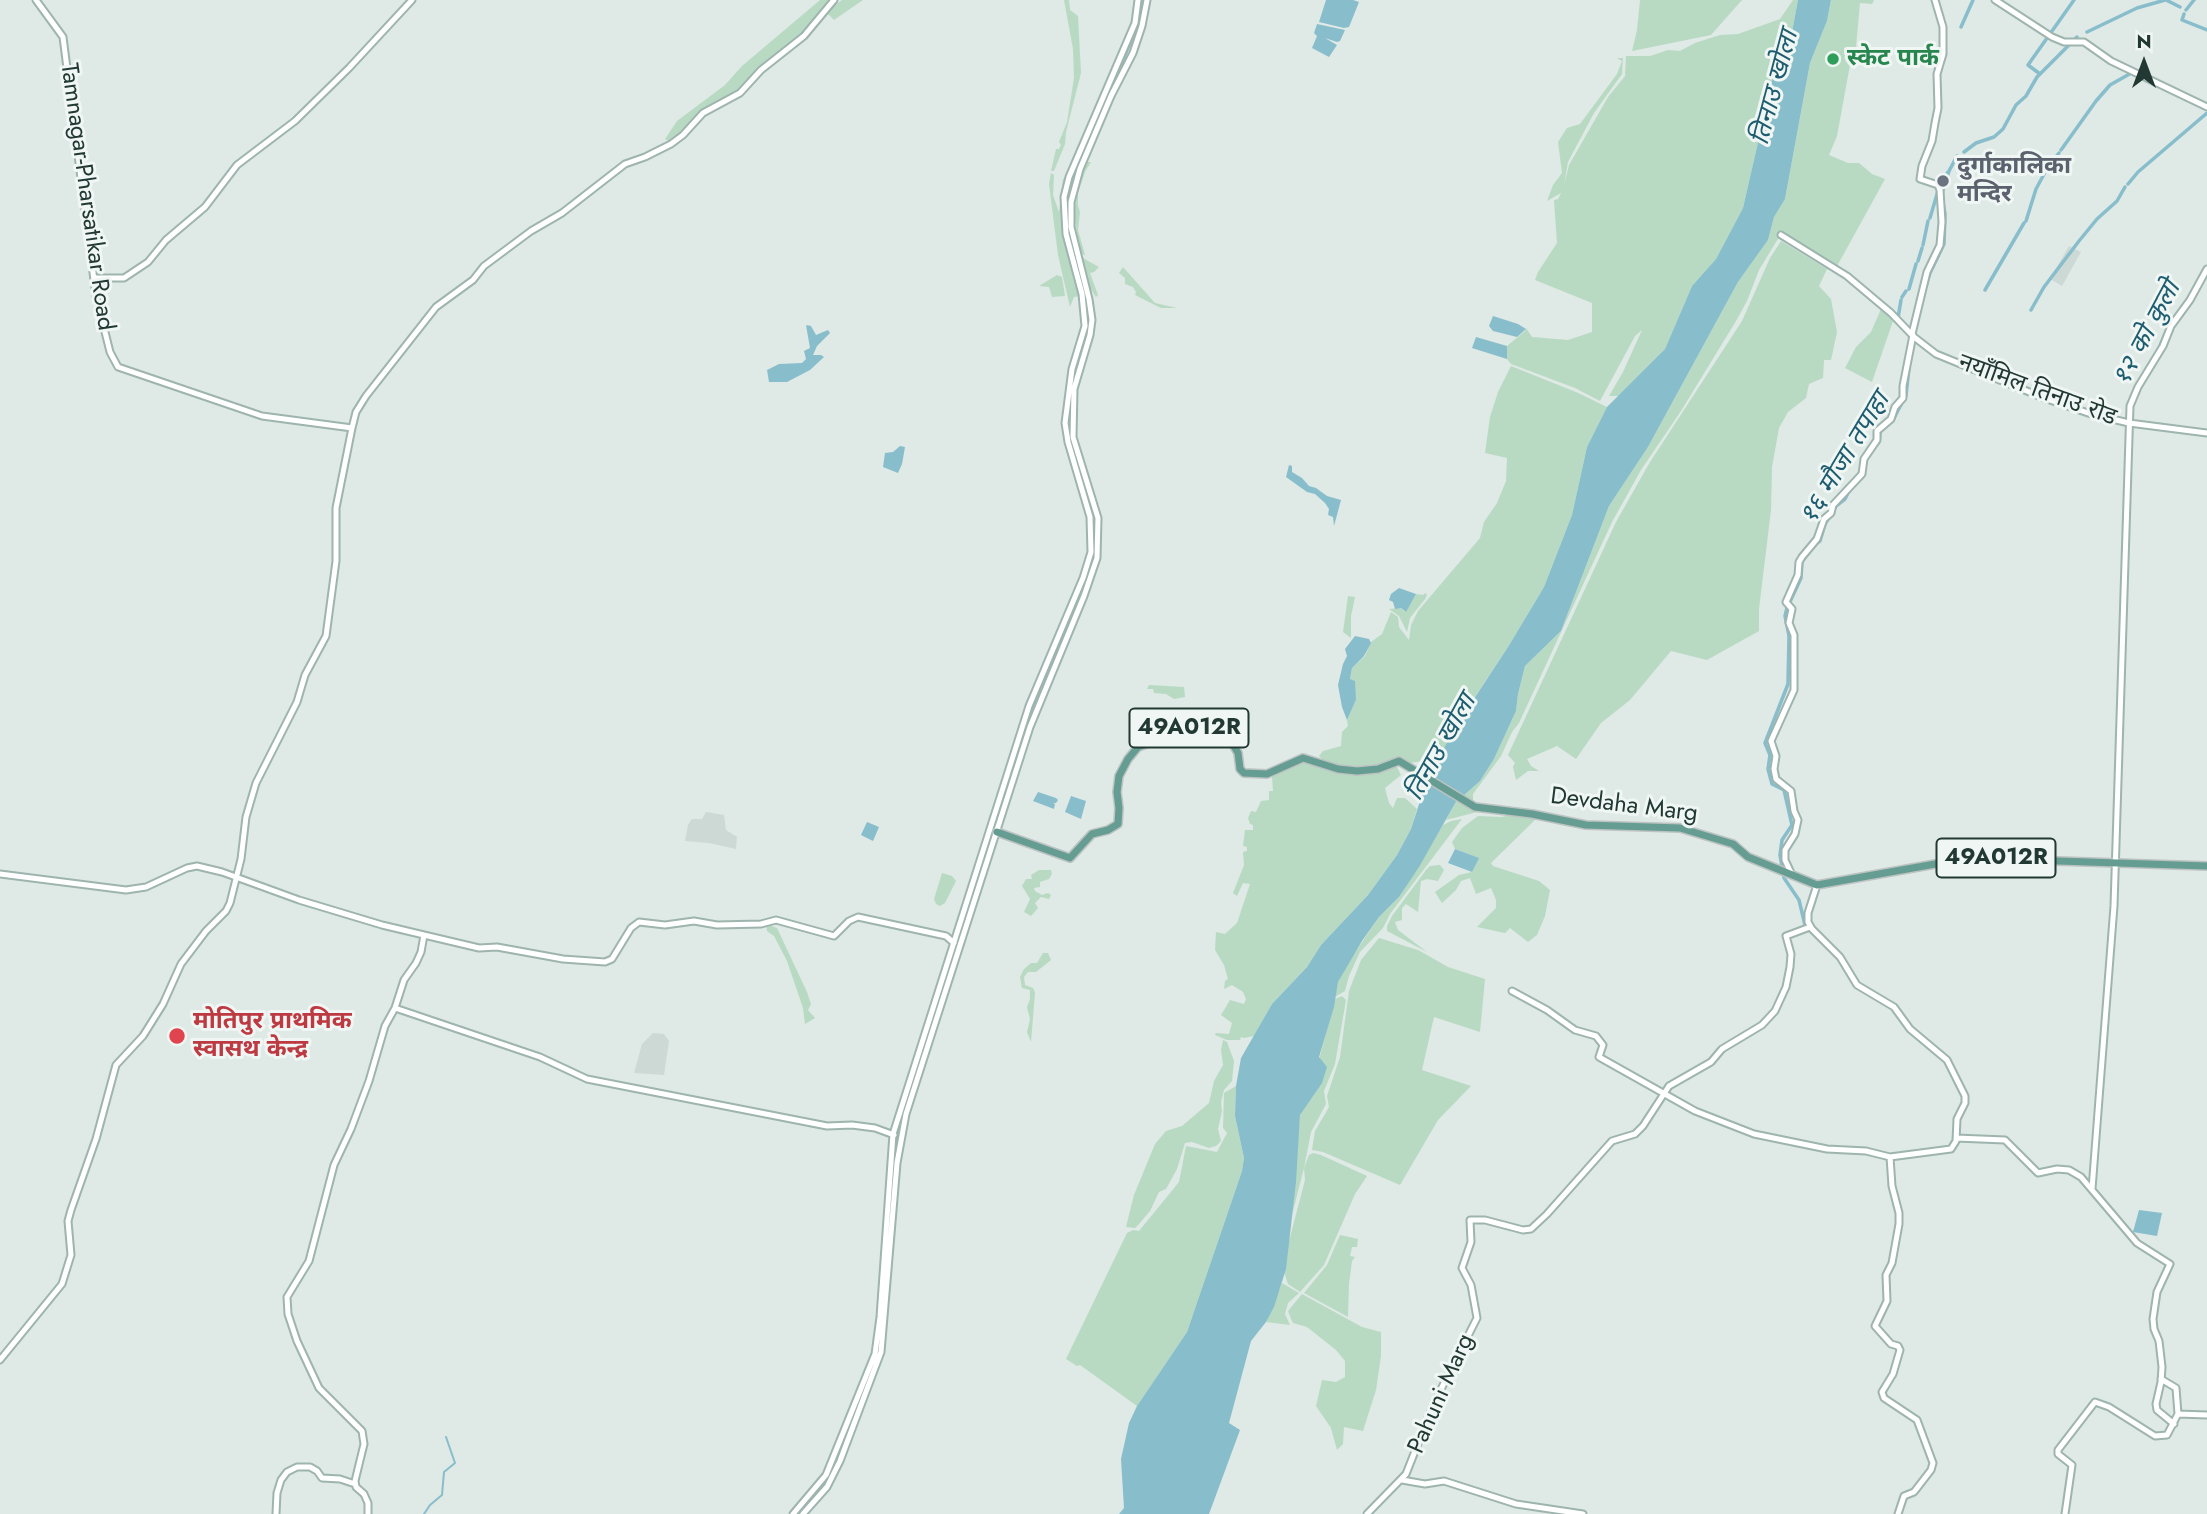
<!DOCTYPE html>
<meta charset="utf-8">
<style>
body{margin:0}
#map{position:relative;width:2207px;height:1514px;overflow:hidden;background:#dfe9e5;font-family:Jost,sans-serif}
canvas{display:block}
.north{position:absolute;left:2109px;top:28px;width:70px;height:70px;-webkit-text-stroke:5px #eff6f3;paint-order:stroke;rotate:0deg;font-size:19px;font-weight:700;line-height:28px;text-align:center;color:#213833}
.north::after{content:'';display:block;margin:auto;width:24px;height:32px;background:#213833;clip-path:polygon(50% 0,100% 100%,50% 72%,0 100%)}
</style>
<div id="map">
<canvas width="2207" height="1514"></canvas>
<div class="north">N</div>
</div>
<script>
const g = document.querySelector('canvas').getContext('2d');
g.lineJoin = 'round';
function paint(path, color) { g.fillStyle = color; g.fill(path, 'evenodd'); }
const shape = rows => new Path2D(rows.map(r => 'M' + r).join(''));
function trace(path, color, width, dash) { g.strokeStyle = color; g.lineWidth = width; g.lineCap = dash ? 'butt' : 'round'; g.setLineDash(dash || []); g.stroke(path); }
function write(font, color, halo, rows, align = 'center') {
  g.font = font + ' Jost,"Noto Sans Devanagari",sans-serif'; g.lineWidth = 6; g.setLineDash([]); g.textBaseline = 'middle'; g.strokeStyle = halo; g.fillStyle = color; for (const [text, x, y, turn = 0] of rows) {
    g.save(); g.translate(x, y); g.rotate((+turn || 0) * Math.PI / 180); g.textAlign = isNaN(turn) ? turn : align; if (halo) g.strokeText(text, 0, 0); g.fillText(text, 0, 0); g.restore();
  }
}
paint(shape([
 [2069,246,2081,252,2062,286,2050,279],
 [706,812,724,815,726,830,737,837,736,849,709,843,685,841,688,825,692,819,702,819],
 [653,1033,664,1034,669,1041,664,1075,634,1073,642,1044]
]), '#cdd9d4');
paint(shape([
 [820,0,833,0,803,36,784,47,739,91,703,111,682,134,671,143,665,139,677,121,725,85,742,66],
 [842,0,863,0,834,20,826,12],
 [1064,0,1069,0,1070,10,1078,16,1081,73,1066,132,1065,144,1054,171,1051,171,1056,149,1059,149,1061,145,1059,142,1067,122,1074,78,1073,49],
 [1640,0,1742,0,1711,35,1632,51,1637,30],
 [1793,0,1798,0,1792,32,1773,77,1743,208,1716,259,1692,286,1665,349,1619,396,1609,396,1623,372,1642,330,1635,336,1600,401,1575,388,1511,364,1507,359,1507,346,1525,331,1526,328,1532,337,1568,340,1592,332,1592,303,1535,280,1538,272,1557,243,1554,200,1558,199,1561,193,1547,201,1553,185,1562,173,1558,142,1567,128,1580,124,1617,74,1622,61,1617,58,1623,58,1622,74,1594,113,1568,162,1564,185,1569,165,1608,97,1625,76,1626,56,1650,56,1668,50,1680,51,1695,43,1720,35,1738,34,1780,19],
 [1831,0,1874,0,1872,4,1860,3,1856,47,1850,65,1837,136,1829,155,1848,163,1859,163,1872,174,1885,179,1836,268,1781,235,1783,232,1776,242,1759,270,1747,301,1736,321,1681,411,1641,470,1612,522,1519,723,1512,732,1501,756,1473,794,1473,802,1482,807,1462,797,1480,781,1494,759,1516,711,1518,694,1525,666,1561,631,1609,506,1648,447,1738,282,1768,240,1774,217,1785,199,1810,63,1827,21],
 [1087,162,1091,162,1085,172,1078,193,1078,205,1080,212,1078,230,1085,255,1080,254,1074,213,1078,184],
 [1051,173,1054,175,1053,195,1059,212,1063,179,1066,177,1074,180,1069,222,1087,299,1081,301,1080,296,1074,297,1070,307,1058,255,1049,184],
 [1781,241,1827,269,1819,286,1831,299,1837,332,1831,360,1824,360,1823,378,1809,384,1806,398,1788,412,1779,428,1772,467,1771,510,1759,609,1759,631,1707,660,1671,651,1630,700,1601,723,1576,759,1557,746,1527,759,1531,766,1539,771,1528,771,1516,780,1513,767,1515,763,1508,755,1616,522,1650,462,1742,321,1770,258],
 [1081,257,1099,267,1094,272,1090,273,1098,295,1096,297,1087,283],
 [1123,267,1155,303,1177,308,1161,308,1135,295,1136,292,1133,287,1125,284,1125,278,1119,273],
 [1057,275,1062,277,1065,296,1052,297,1049,287,1039,286],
 [1881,309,1894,318,1872,382,1845,368,1856,347,1871,332],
 [1511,366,1576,392,1607,407,1587,447,1572,515,1544,587,1508,647,1458,722,1439,759,1363,769,1327,764,1319,756,1323,751,1341,746,1342,732,1348,726,1347,720,1356,700,1350,679,1352,668,1365,656,1371,642,1382,634,1391,612,1398,617,1399,627,1409,640,1411,625,1418,611,1480,538,1484,522,1497,503,1506,481,1507,458,1485,453,1490,417,1498,392],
 [1425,593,1427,595,1425,599,1410,618,1407,632,1399,616,1389,609,1401,608,1405,612,1416,594,1423,595],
 [1348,596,1355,597,1351,616,1351,638,1343,632],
 [1149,685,1184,687,1185,697,1174,699,1166,694,1154,693,1153,689,1147,689],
 [1300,761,1317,764,1327,770,1362,774,1380,771,1395,763,1401,775,1385,788,1389,803,1393,808,1397,798,1405,798,1417,809,1411,829,1397,855,1368,895,1321,945,1307,967,1272,1004,1254,1036,1244,1038,1241,1037,1240,1040,1227,1040,1215,1035,1216,1033,1229,1034,1232,1023,1221,1015,1230,1000,1244,1004,1246,999,1243,992,1232,985,1224,989,1225,981,1228,979,1224,965,1215,950,1216,932,1225,934,1237,923,1250,884,1243,883,1237,896,1233,893,1244,865,1243,852,1247,851,1247,847,1243,846,1245,830,1253,830,1253,825,1250,824,1248,818,1251,811,1256,812,1261,801,1269,800,1269,791,1273,791,1272,777],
 [1457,800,1475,809,1477,812,1446,820],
 [1514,814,1538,817,1491,863,1493,866,1539,881,1550,890,1545,916,1537,935,1528,942,1510,928,1505,933,1477,927,1496,908,1496,900,1491,888,1476,894,1470,878,1461,881,1456,890,1442,903,1435,892,1459,875,1472,872,1478,858,1455,849,1452,842,1462,828,1478,816,1502,817],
 [1462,819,1390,914,1383,928,1360,952,1349,976,1345,991,1335,997,1338,982,1346,966,1379,917,1399,897,1443,825,1451,821],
 [1440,865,1444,870,1438,881,1427,879,1421,881,1418,912,1406,904,1402,908,1402,920,1395,922,1398,930,1427,952,1387,931,1387,926,1392,916,1426,870,1430,866],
 [1039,870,1051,870,1052,874,1049,879,1040,882,1040,887,1034,888,1035,891,1042,895,1048,893,1051,895,1049,899,1041,897,1035,903,1038,908,1031,916,1024,912,1030,899,1022,886,1026,879,1032,879,1031,875],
 [942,873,952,876,956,881,945,903,940,906,936,904,934,899],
 [766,924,777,928,807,992,811,1004,808,1010,815,1018,805,1024,803,1008,787,961,774,936,767,931],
 [1379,938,1418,950,1448,967,1485,979,1480,1032,1434,1017,1422,1070,1471,1086,1438,1120,1400,1185,1323,1152,1312,1150,1315,1131,1329,1107,1327,1096,1340,1057,1349,991,1361,960],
 [1043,953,1048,953,1051,960,1036,972,1028,972,1024,977,1025,985,1033,988,1035,993,1031,1042,1027,1032,1030,1019,1027,1007,1030,999,1030,990,1022,988,1020,977,1024,969,1031,963,1037,963],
 [1342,996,1346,1000,1335,1064,1324,1091,1326,1104,1311,1132,1304,1168,1309,1155,1313,1153,1321,1155,1367,1176,1355,1194,1324,1265,1300,1292,1288,1284,1284,1272,1288,1245,1305,1180,1304,1168,1292,1215,1300,1115,1309,1098,1335,999],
 [1223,1040,1227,1042,1234,1061,1232,1081,1224,1090,1221,1102,1222,1111,1218,1129,1221,1141,1216,1146,1209,1148,1192,1142,1185,1143,1177,1169,1166,1189,1159,1192,1150,1211,1139,1224,1135,1228,1126,1227,1134,1195,1155,1144,1166,1131,1182,1126,1209,1103,1214,1081,1223,1065,1221,1050],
 [1236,1086,1235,1116,1244,1158,1242,1171,1187,1332,1137,1406,1080,1365,1077,1366,1066,1359,1127,1233,1133,1230,1139,1231,1179,1182,1186,1146,1217,1152,1227,1133,1223,1128,1224,1093],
 [1340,1235,1358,1239,1357,1247,1352,1247,1350,1256,1355,1257,1352,1261,1349,1284,1348,1317,1304,1293,1327,1265],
 [1282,1283,1299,1293,1288,1303,1285,1314,1290,1325,1266,1322],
 [1302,1294,1362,1327,1381,1332,1381,1356,1376,1390,1363,1431,1344,1427,1343,1444,1337,1450,1331,1428,1316,1406,1322,1380,1336,1382,1345,1377,1345,1361,1336,1350,1307,1327,1293,1323,1291,1319,1288,1311]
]), '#b8dac3');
paint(shape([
 [1326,0,1353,0,1359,2,1349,27,1344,28,1319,22],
 [1798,0,1831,0,1827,21,1810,63,1785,199,1774,217,1768,240,1738,282,1648,447,1609,506,1561,631,1525,666,1518,694,1516,711,1494,759,1480,781,1462,797,1455,799,1457,800,1419,867,1399,897,1379,917,1362,941,1338,982,1334,1007,1319,1057,1327,1067,1322,1083,1300,1115,1296,1182,1286,1269,1274,1307,1266,1322,1251,1341,1229,1423,1240,1430,1209,1514,1119,1514,1124,1508,1121,1459,1129,1423,1137,1406,1187,1332,1242,1171,1244,1158,1235,1116,1236,1086,1241,1058,1272,1004,1307,967,1321,945,1368,895,1397,855,1411,829,1423,792,1438,774,1434,766,1458,723,1508,647,1544,587,1572,515,1587,447,1607,407,1665,349,1692,286,1716,259,1743,208,1773,77,1792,32],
 [1317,24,1345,30,1340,41,1337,42,1325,38,1337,45,1329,57,1312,48,1317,36,1314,33],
 [1493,316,1518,324,1526,329,1517,337,1493,331,1489,326],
 [806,325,811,326,816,335,828,330,830,333,817,346,813,355,821,355,824,357,810,370,787,382,769,382,767,370,779,364,802,363,806,359,804,351,810,348],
 [1476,337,1507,346,1507,359,1472,348],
 [900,446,905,447,902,464,898,473,883,467,885,453,893,452],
 [1289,465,1292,466,1292,472,1302,478,1309,486,1316,488,1327,496,1341,500,1334,526,1333,517,1328,515,1329,509,1325,503,1315,494,1307,492,1286,477],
 [1399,588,1416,594,1406,612,1401,608,1395,609,1393,602,1389,600,1391,594],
 [1355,636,1369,639,1371,643,1364,656,1352,668,1350,679,1355,681,1356,700,1347,720,1342,707,1338,685,1343,664,1347,656,1345,649],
 [1038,792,1056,798,1058,800,1056,803,1053,803,1055,804,1054,809,1033,801],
 [1071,796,1086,801,1081,819,1065,812],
 [867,822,879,827,873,841,861,835],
 [1455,849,1479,858,1472,872,1448,863],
 [2139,1210,2162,1213,2157,1236,2133,1232]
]), '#88bdcc');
trace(shape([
 [1073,177,1122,65,1139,22,1142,0],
 [1067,202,1072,179],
 [1078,359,1086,331],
 [1074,376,1076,365],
 [1068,420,1069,435],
 [1090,571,1094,551,1093,522],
 [1080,596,1087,580],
 [993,828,1029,718,1078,599],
 [957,944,992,832],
 [945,978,956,946],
 [897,1134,902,1113],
 [895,1150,896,1138],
 [424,1514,430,1505,442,1495,444,1472,455,1463,446,1437],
 [798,1514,816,1495,829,1476,844,1443]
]), '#88bdcc', 2);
trace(shape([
 [2166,0,2180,7],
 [2186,10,2194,0],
 [2184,14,2182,20,2207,30],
 [1961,27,1973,0],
 [2087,32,2137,8,2165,0],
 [2040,74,2028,65,2074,0],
 [2061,150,2096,101,2110,85,2133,72],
 [1964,152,1976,143,1994,137,2003,129,2016,105,2026,96,2037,77,2077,37],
 [2128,184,2138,172,2207,113],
 [1941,196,1949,171,1957,156],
 [1930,218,1940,184,1948,172],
 [2026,221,2036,189,2049,165,2059,153],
 [1923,245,1928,221],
 [1918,261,1922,248],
 [1926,286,1930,273,1944,244,1945,214,1943,203],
 [1909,289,1916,264],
 [1985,290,2024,223],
 [1902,297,1906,291],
 [2031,310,2044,287,2079,241,2097,219,2117,201,2125,187],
 [1898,318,1901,300],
 [2160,346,2168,327],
 [1893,420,1906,395,1909,368],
 [1872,450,1879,442,1880,432,1887,425],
 [1814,545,1820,541,1825,524,1836,506,1845,499,1849,491],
 [1789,604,1801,578,1802,562,1807,554],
 [1787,608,1785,616,1789,636,1788,684,1765,743,1770,755,1768,769,1772,784,1784,790,1792,825,1782,840,1780,855,1784,878,1799,900,1805,925]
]), '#88bdcc', 3.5);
const secondary = shape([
 [36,0,63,37,96,296,110,352,118,367,262,416,352,428],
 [1995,0,2052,37,2064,42,2084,42,2111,61,2207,107],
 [1781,235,1847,276,1891,313,1914,337,1936,354,2044,398,2091,414,2129,423,2207,433],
 [94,278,124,278,148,262,166,240,205,207,237,165,295,121,349,68,412,0],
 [1912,334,1927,272,1940,245,1942,222,1940,190,1938,185,1920,179,1922,166,1932,141,1935,123,1938,108,1937,74,1943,54,1943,27,1935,0],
 [0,874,126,890,146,887,187,868,197,866,222,872,299,900,382,925,424,935,421,952,416,963,404,980,395,1008,540,1057,587,1079,827,1126,852,1125,875,1128,894,1135],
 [1792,875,1785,860,1785,850,1795,834,1798,820,1794,811,1791,791,1776,779,1774,769,1776,756,1771,741,1794,690,1794,635,1789,623,1792,609,1786,602,1798,575,1799,562,1802,557,1817,539,1824,519,1831,513,1833,505,1862,474,1864,459,1877,440,1877,431,1891,419,1895,407,1903,398,1903,386,1913,335],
 [1817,885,1808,913,1808,922,1812,929,1840,957,1857,985,1894,1007,1910,1029,1947,1060,1965,1096,1965,1103,1957,1119,1956,1141,1951,1149,1890,1157,1892,1186,1899,1213,1899,1224,1892,1263,1886,1275,1887,1301,1875,1326,1891,1344,1898,1346,1900,1350,1893,1374,1882,1392,1884,1398,1917,1420,1933,1463,1931,1470,1914,1492,1904,1496,1898,1514],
 [424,935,479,948,497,947,563,959,605,962,612,959,631,928,639,922,665,925,694,921,717,925,761,924,776,920,834,936,849,921,858,917,946,936,954,943],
 [1512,991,1547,1010,1575,1030,1596,1036,1603,1045,1599,1057,1695,1111,1754,1134,1827,1149,1866,1151,1890,1157],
 [893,1134,1029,706,1083,578,1091,552,1090,517,1068,442,1065,423,1072,369,1085,326,1082,294,1066,234,1064,197,1069,177,1135,23,1138,0],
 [1956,1138,2005,1140,2038,1173,2057,1169,2069,1170,2081,1177,2137,1243,2170,1264,2157,1292,2153,1319,2154,1329,2159,1341,2162,1367,2161,1382,2156,1404,2157,1410,2174,1424],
 [2092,1189,2114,906,2130,406,2138,387,2163,346,2171,326,2190,300,2207,269],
 [0,1360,62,1284,71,1255,68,1221,71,1210,96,1139,116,1065,143,1036,163,1004,181,964,206,931,226,911,230,903,241,859,246,817,256,783,297,702,305,675,326,636,336,561,336,508,352,428,356,412,366,396,436,307,473,280,484,266,531,231,562,213,625,164,645,157,671,144,683,135,703,113,740,93,761,70,804,36,834,0],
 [2178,1414,2207,1415],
 [1402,1480,1425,1484,1444,1481,1516,1504,1583,1514],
 [276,1514,277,1493,281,1480,287,1472,297,1467,310,1467,317,1471,322,1478,340,1479,355,1484],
 [368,1514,368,1503,364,1494,356,1487,355,1481,364,1444,362,1431,319,1388,297,1341,288,1314,287,1297,309,1261,334,1165,351,1129,369,1081,385,1026,395,1008],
 [793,1514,826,1475,875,1354,880,1317,893,1134],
 [803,1514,827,1487,840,1461,881,1352,897,1163,906,1114,1030,727,1084,596,1097,558,1098,518,1073,437,1074,389,1090,335,1092,320,1089,299,1071,227,1071,202,1080,169,1111,96,1133,53,1142,26,1147,0],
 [1367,1514,1406,1474,1434,1403,1477,1318,1471,1285,1462,1268,1471,1242,1470,1220,1485,1220,1523,1230,1531,1229,1547,1214,1612,1141,1635,1134,1643,1126,1669,1086,1711,1062,1722,1049,1762,1025,1775,1011,1786,987,1790,967,1791,954,1786,936,1810,927],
 [2065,1514,2072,1465,2058,1454,2058,1450,2095,1402,2109,1407,2155,1436,2167,1435,2178,1414,2176,1388,2161,1379]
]);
const primary = shape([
 [997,832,1070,858,1092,834,1108,830,1118,824,1119,808,1117,792,1119,776,1128,759,1138,747,1214,719,1222,726,1238,753,1240,769,1244,773,1267,774,1303,758,1338,769,1357,771,1378,769,1399,761,1475,807,1532,814,1586,825,1680,828,1733,844,1748,857,1817,885,1969,858,2207,866]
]);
trace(secondary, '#9eb4ae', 9);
trace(primary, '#bcc3c2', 10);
trace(secondary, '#fff', 5);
trace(primary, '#659d92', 7);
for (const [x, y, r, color] of [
 [1833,59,7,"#2e9e5b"],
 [1943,181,7,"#6b7280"],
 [177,1036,9,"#e0444e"]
]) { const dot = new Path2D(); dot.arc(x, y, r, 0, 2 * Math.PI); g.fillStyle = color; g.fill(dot); trace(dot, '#eff6f3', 2.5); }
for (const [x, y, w] of [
 [1189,728,119],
 [1996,858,119]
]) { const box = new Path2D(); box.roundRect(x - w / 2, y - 19.5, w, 39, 5); g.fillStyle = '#eff6f3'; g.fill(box); trace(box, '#213833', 2); }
write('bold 23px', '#213833', null, [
 ["49A012R",1189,728],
 ["49A012R",1996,858]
]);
write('bold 24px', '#27864d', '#eff6f3', [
 ["स्केट पार्क",1847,59]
], 'left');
write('bold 24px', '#5b616d', '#eff6f3', [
 ["दुर्गाकालिका",1957,167],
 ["मन्दिर",1957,195]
], 'left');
write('24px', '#213833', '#eff6f3', [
 ["Tamnagar-Pharsatikar Road",86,197,82],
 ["नयाँमिल तिनाउ रोड",2037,391,20],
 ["Devdaha Marg",1624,806,7],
 ["Pahuni Marg",1442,1394,-66]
]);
write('bold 24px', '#be3a42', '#eff6f3', [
 ["मोतिपुर प्राथमिक",193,1022],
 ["स्वासथ केन्द्र",193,1050]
], 'left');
write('italic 26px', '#1e5d70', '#eff6f3', [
 ["तिनाउ खोला",1776,88,-75],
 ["१२ को कुलो",2148,334,-62],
 ["१६ मौजा तपाहा",1846,459,-59],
 ["तिनाउ खोला",1442,748,-61]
]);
</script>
